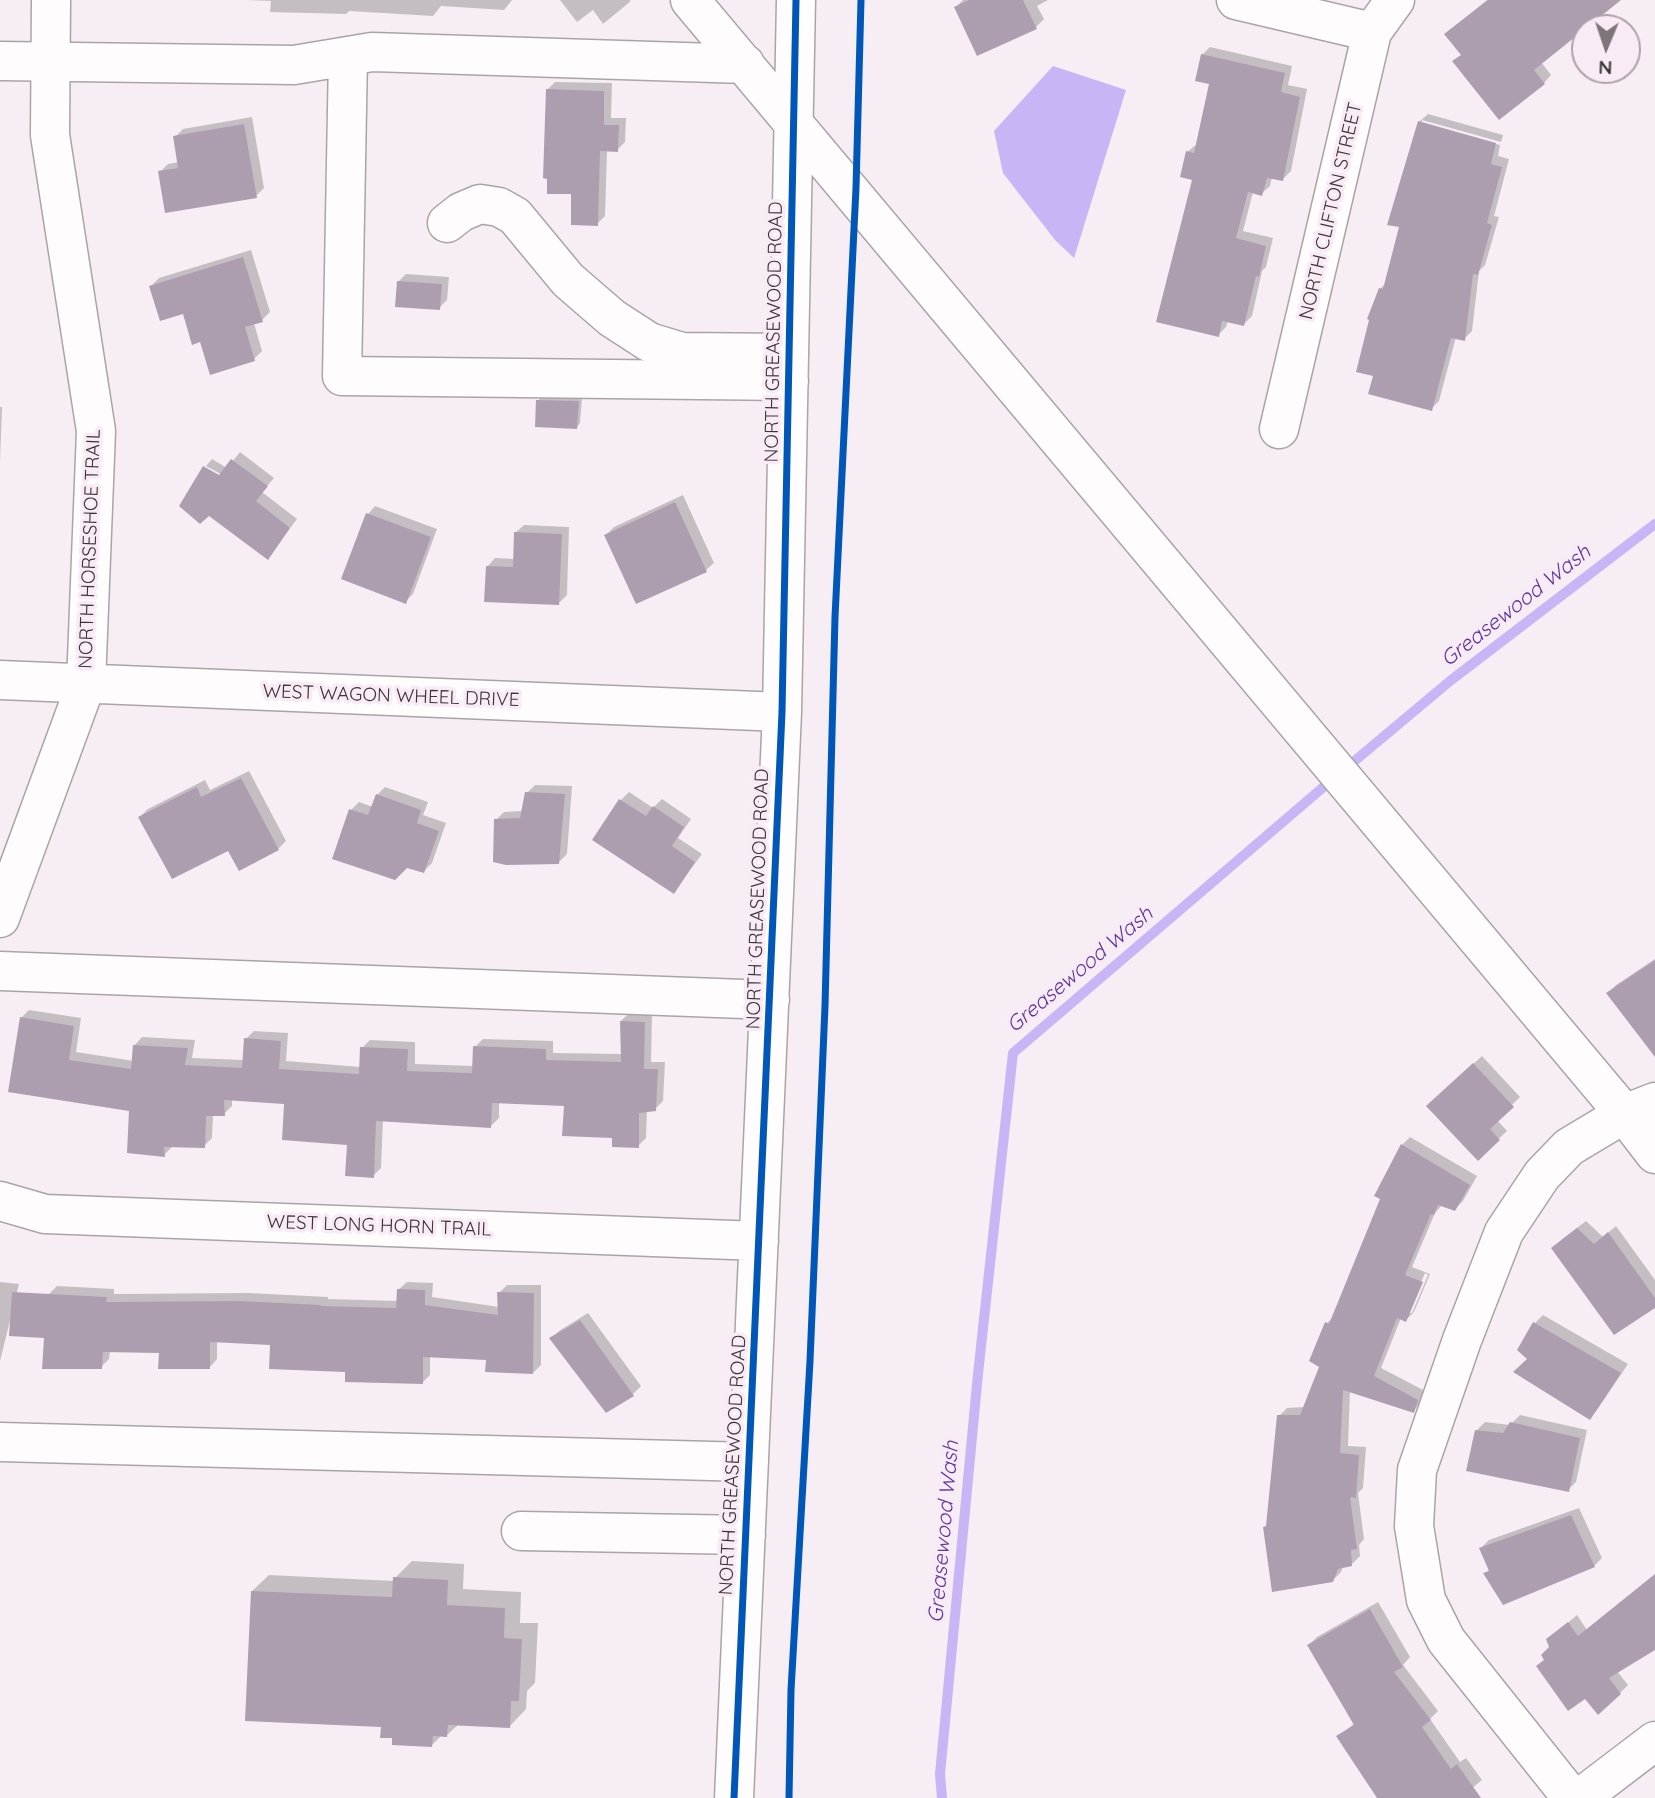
<!DOCTYPE html>
<style>
body{margin:0}
#map{position:relative;width:1655px;height:1798px;overflow:hidden;background:#f6eef4;font-family:Quicksand,sans-serif}
canvas{display:block}
.north{position:absolute;left:1571px;top:14px;width:70px;height:70px;box-sizing:border-box;background:#f9ebf5;border:2px solid #ada2aa;border-radius:50%;rotate:182deg;font-size:19px;font-weight:700;line-height:28px;text-align:center;color:#3a3539}
.north::after{content:'';display:block;margin:auto;width:24px;height:32px;background:#7c767a;clip-path:polygon(50% 0,100% 100%,50% 72%,0 100%)}
</style>
<div id="map">
<canvas width="1655" height="1798"></canvas>
<div class="north">N</div>
</div>
<script>
const g = document.querySelector('canvas').getContext('2d');
g.lineJoin = 'round';
function paint(path, color) { g.fillStyle = color; g.fill(path, 'evenodd'); }
const shape = rows => new Path2D(rows.map(r => 'M' + r).join(''));
function trace(path, color, width, dash) { g.strokeStyle = color; g.lineWidth = width; g.lineCap = dash ? 'butt' : 'round'; g.setLineDash(dash || []); g.stroke(path); }
function write(font, color, halo, rows, align = 'center') {
  g.font = font + ' Quicksand,sans-serif'; g.lineWidth = 7; g.setLineDash([]); g.textBaseline = 'middle'; g.strokeStyle = halo; g.fillStyle = color; for (const [text, x, y, turn = 0] of rows) {
    g.save(); g.translate(x, y); g.rotate((+turn || 0) * Math.PI / 180); g.textAlign = isNaN(turn) ? turn : align; if (halo) g.strokeText(text, 0, 0); g.fillText(text, 0, 0); g.restore();
  }
}
paint(shape([
 [1053,66,1126,90,1074,258,1055,240,1003,173,994,131]
]), '#c8b5f5');
paint(shape([
 [246,0,512,0,504,10,441,6,433,16,349,11,346,14,270,12,271,1],
 [560,0,629,0,631,1,603,24,593,10,577,22],
 [963,0,1048,0,1037,6,1044,19,1036,27,956,7],
 [1487,0,1616,0,1541,62,1551,75,1544,83,1462,54,1455,26],
 [1210,47,1292,66,1288,85,1307,89,1291,171,1283,179,1272,177,1270,186,1261,194,1253,192,1243,231,1273,238,1266,267,1262,271,1252,316,1244,324,1228,321,1226,327,1218,335,1194,178,1187,152,1197,144,1211,82,1202,55],
 [555,82,612,83,611,118,626,118,625,142,617,150,607,150,605,216,597,224,573,193,547,90],
 [1428,114,1503,135,1501,142,1422,120,1422,124,1500,145,1498,156,1509,159,1494,216,1499,217,1485,265,1479,271,1472,331,1464,339,1456,337,1439,401,1431,409,1375,375,1380,289,1386,283,1401,226,1419,122],
 [252,117,264,188,256,196,160,172,168,164,179,162,175,137,183,129],
 [251,250,270,312,262,320,254,323,262,351,254,359,201,340,184,312,151,286,159,278],
 [406,274,449,277,447,300,439,308,398,282],
 [541,397,582,398,580,423,577,427,538,401],
 [0,407,2,407,0,462],
 [240,452,274,478,262,492,297,519,268,557,226,481,228,478,206,466,212,459,227,468],
 [683,495,714,563,706,570,606,535,614,527],
 [375,506,437,529,413,594,405,602,368,514],
 [524,525,569,527,567,595,559,603,487,567,495,558,515,559,515,533],
 [249,771,286,841,278,849,140,817,148,809,205,780,210,790],
 [535,785,572,786,567,854,559,862,496,820,504,812,523,811,527,793],
 [385,787,428,802,423,815,446,823,432,863,424,871,351,810,359,802,373,807,377,795],
 [629,792,653,808,662,799,691,819,678,838,702,854,674,892,594,840,621,800],
 [1655,959,1655,1036,1608,993,1616,985],
 [29,1010,81,1018,76,1052,134,1061,134,1046,142,1037,195,1040,192,1058,244,1060,246,1039,254,1031,288,1033,286,1061,361,1067,362,1048,370,1040,415,1042,415,1064,474,1066,475,1047,483,1039,553,1041,553,1053,622,1054,621,1021,629,1013,652,1014,651,1062,665,1062,663,1101,655,1109,647,1110,646,1138,638,1146,614,1137,566,1104,499,1102,499,1118,491,1126,383,1120,381,1168,373,1176,349,1143,286,1102,232,1099,232,1106,224,1114,213,1114,212,1138,204,1146,172,1147,164,1155,131,1109,10,1091,21,1018],
 [1482,1056,1520,1097,1497,1120,1507,1131,1478,1158,1437,1098],
 [1410,1137,1477,1176,1463,1201,1455,1209,1442,1205,1435,1213,1412,1267,1430,1274,1414,1312,1406,1320,1401,1318,1381,1368,1425,1391,1421,1403,1413,1411,1350,1390,1348,1446,1366,1447,1363,1488,1358,1493,1364,1539,1359,1545,1360,1556,1352,1564,1343,1566,1341,1572,1333,1580,1265,1527,1268,1524,1279,1416,1287,1408,1304,1407,1321,1366,1327,1323,1334,1316,1383,1198,1377,1195,1402,1145],
 [1425,1273,1428,1275,1412,1313,1408,1313],
 [1586,1221,1603,1237,1616,1226,1655,1280,1655,1306,1561,1240],
 [0,1282,19,1284,0,1361],
 [407,1282,433,1283,432,1297,499,1307,499,1293,507,1285,541,1285,541,1365,533,1373,488,1359,430,1356,430,1375,422,1383,347,1371,272,1344,217,1341,217,1359,209,1368,160,1351,110,1351,109,1359,101,1367,49,1294,57,1286,114,1289,114,1294,249,1293,328,1297,328,1299,398,1301,398,1290],
 [588,1313,641,1386,633,1394,606,1410,551,1339,559,1331],
 [1543,1315,1628,1364,1597,1410,1589,1418,1519,1350,1535,1323],
 [1520,1415,1587,1430,1576,1482,1568,1490,1477,1430,1485,1422,1510,1425],
 [1579,1508,1602,1558,1594,1566,1485,1574,1490,1569,1481,1548,1489,1540],
 [412,1561,464,1564,463,1589,521,1592,520,1623,538,1623,535,1683,527,1691,526,1709,510,1726,459,1724,447,1735,442,1735,432,1745,394,1737,252,1591,269,1575,395,1581,395,1578],
 [1655,1575,1655,1648,1617,1671,1628,1685,1620,1693,1585,1696,1538,1666,1545,1659,1557,1632,1577,1615,1587,1630],
 [1378,1602,1410,1657,1403,1665,1438,1711,1430,1719,1460,1762,1466,1758,1482,1780,1460,1798,1379,1798,1339,1736,1355,1723,1309,1645,1317,1637]
]), '#0003');
trace(shape([
 [1345,769,1450,681,1655,524],
 [942,1798,940,1774,978,1374,1013,1053,1334,778]
]), '#c8b5f5', 10);
paint(shape([
 [969,0,1023,0,1037,29,977,56,954,7],
 [1488,0,1621,0,1534,70,1545,84,1499,120,1452,61,1461,55,1444,34],
 [1201,54,1285,73,1281,92,1300,97,1283,181,1267,178,1262,196,1248,192,1236,238,1266,246,1259,277,1256,276,1244,326,1222,321,1219,337,1156,322,1192,180,1180,177,1186,151,1194,153,1209,84,1195,81],
 [546,89,604,91,604,125,619,125,618,152,600,151,598,226,571,225,571,194,547,194,547,179,543,178],
 [1418,121,1496,143,1491,164,1502,167,1487,223,1492,225,1478,275,1473,274,1465,341,1451,338,1432,411,1368,394,1373,376,1356,372,1369,320,1367,319,1379,288,1383,289,1399,227,1387,225],
 [244,124,257,198,165,213,158,171,178,168,173,136],
 [243,257,263,322,245,327,255,361,210,375,200,342,192,345,183,314,160,321,149,286],
 [397,281,442,284,440,310,395,307],
 [536,400,579,401,577,429,535,427],
 [231,459,268,486,256,501,290,528,268,560,209,516,200,524,179,506,203,466,219,475],
 [675,502,707,572,636,604,604,535],
 [366,513,431,537,406,604,341,579],
 [514,532,562,534,559,605,484,602,486,566,513,567],
 [241,778,279,850,239,871,228,851,172,879,138,817,197,787,201,797],
 [525,792,565,794,559,864,506,865,493,862,494,819,520,818],
 [376,794,421,810,417,823,439,831,424,873,407,868,395,880,332,859,349,809,368,815],
 [619,799,646,816,653,806,684,827,672,846,695,862,674,894,592,840],
 [1655,960,1655,1057,1606,993],
 [20,1017,74,1026,69,1060,131,1069,133,1045,188,1048,185,1065,242,1068,244,1038,281,1041,279,1069,359,1074,360,1047,408,1049,407,1071,472,1073,473,1046,546,1049,546,1060,621,1062,620,1021,645,1022,644,1069,658,1069,656,1111,639,1113,639,1148,612,1147,612,1138,562,1136,564,1106,492,1103,491,1128,376,1121,374,1178,345,1176,347,1145,282,1140,284,1104,224,1100,225,1116,206,1116,205,1148,164,1147,165,1157,127,1153,129,1111,8,1092],
 [1473,1063,1514,1107,1490,1129,1500,1140,1478,1161,1426,1106],
 [1401,1144,1470,1185,1455,1211,1438,1205,1434,1215,1431,1214,1405,1275,1423,1282,1406,1322,1397,1318,1374,1376,1418,1400,1414,1413,1343,1390,1340,1453,1359,1455,1356,1498,1350,1497,1357,1549,1351,1550,1352,1566,1338,1569,1333,1582,1272,1592,1263,1527,1266,1526,1277,1415,1300,1415,1319,1367,1309,1361,1325,1322,1329,1324,1380,1199,1374,1196],
 [1577,1228,1594,1244,1608,1232,1655,1298,1655,1308,1614,1335,1551,1248],
 [397,1289,425,1290,425,1305,498,1315,497,1292,534,1293,533,1374,485,1372,486,1360,423,1357,423,1384,345,1382,345,1372,269,1369,270,1345,210,1342,210,1369,158,1369,159,1353,103,1352,102,1369,42,1369,44,1338,9,1336,12,1292,107,1297,106,1302,240,1301,321,1305,321,1306,396,1308],
 [580,1320,634,1396,606,1413,549,1338],
 [1533,1322,1621,1373,1590,1420,1513,1372,1527,1359,1517,1350],
 [1510,1422,1580,1438,1569,1492,1466,1471,1475,1430,1503,1433],
 [1571,1515,1595,1567,1503,1605,1483,1573,1489,1571,1479,1548],
 [1655,1574,1655,1650,1609,1678,1621,1694,1598,1715,1585,1699,1568,1711,1536,1666,1544,1660,1541,1655,1549,1647,1546,1639,1568,1622,1578,1636],
 [393,1577,448,1580,447,1605,505,1608,504,1638,522,1639,519,1701,511,1701,510,1728,448,1725,447,1737,433,1736,432,1747,392,1745,392,1738,380,1738,381,1727,245,1721,251,1591,392,1597],
 [1370,1609,1403,1667,1394,1672,1431,1720,1422,1727,1451,1769,1457,1764,1481,1798,1377,1798,1336,1736,1354,1725,1307,1645]
]), '#ac9eaf');
const minor = shape([
 [690,0,1622,1111,1655,1154],
 [1236,0,1372,32],
 [348,56,342,376,789,381],
 [0,61,294,65,372,52,745,64],
 [447,223,461,212,480,204,499,207,515,216,568,280,612,318,649,342,682,352,789,353],
 [1279,429,1372,32,1395,0],
 [0,680,782,712],
 [0,918,86,684,96,431,50,135,51,0],
 [0,971,770,1000],
 [0,1201,45,1214,759,1241],
 [0,1442,749,1462],
 [521,1531,746,1535],
 [734,1798,782,712,796,0],
 [1572,1798,1446,1640,1426,1600,1414,1526,1417,1470,1462,1340,1504,1232,1542,1175,1569,1147,1624,1114,1655,1102],
 [1580,1798,1655,1741]
]);
trace(minor, '#aaa4a8', 41);
trace(minor, '#fefcfd', 38);
trace(shape([
 [734,1798,782,712,796,0],
 [789,1798,791,1690,810,1361,825,1006,835,617,856,188,861,0]
]), '#0057b8', 7);
write('19px', '#3a3539', '#f9ebf5', [
 ["NORTH CLIFTON STREET",1331,211,-77],
 ["NORTH GREASEWOOD ROAD",774,332,-89],
 ["NORTH HORSESHOE TRAIL",90,549,-88],
 ["WEST WAGON WHEEL DRIVE",391,696,2],
 ["NORTH GREASEWOOD ROAD",758,899,-88],
 ["WEST LONG HORN TRAIL",379,1226,2],
 ["NORTH GREASEWOOD ROAD",733,1465,-87]
]);
write('italic 21px', '#5b369d', '#f9ebf5', [
 ["Greasewood Wash",1516,606,-38],
 ["Greasewood Wash",1080,970,-40],
 ["Greasewood Wash",944,1532,-85]
]);
</script>
